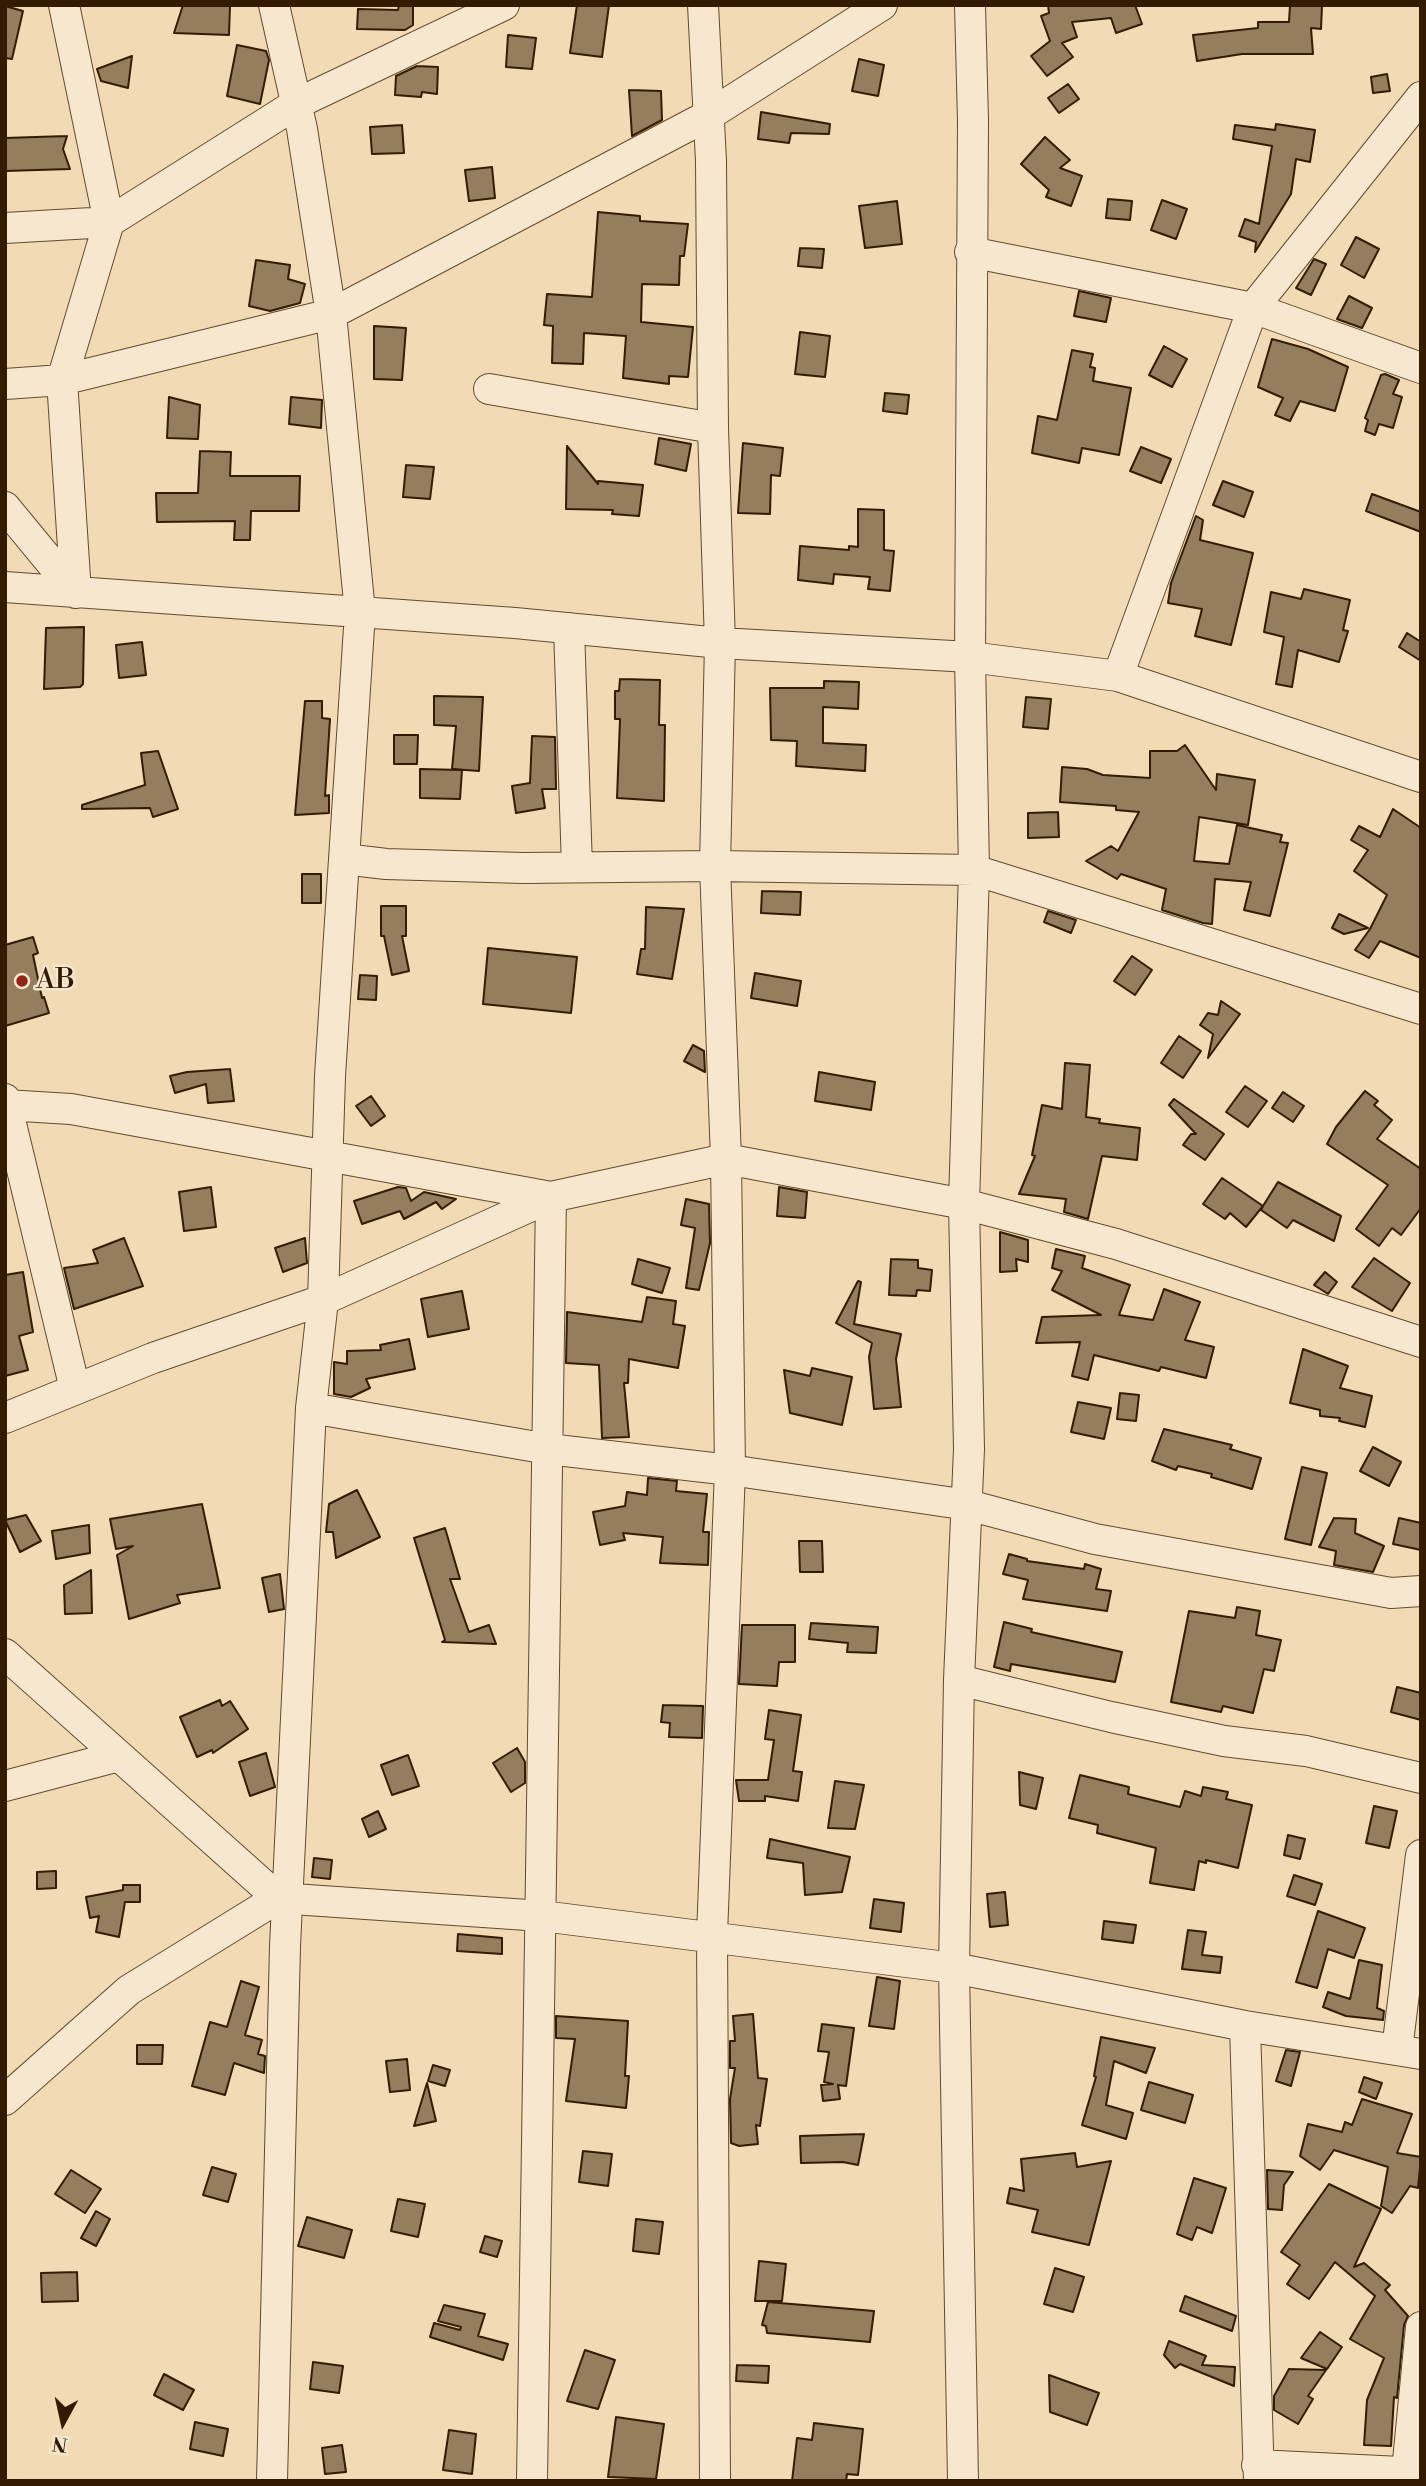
<!DOCTYPE html>
<style>
body{margin:0}
#map{position:relative;width:1426px;height:2486px;overflow:hidden;background:#f1dab4;font-family:"Libre Bodoni",serif}
canvas{display:block}
.frame{position:absolute;inset:0;border:7px solid #321b00;pointer-events:none}
.north{position:absolute;left:28px;top:2388px;width:70px;height:70px;-webkit-text-stroke:5px #f6e7ce;paint-order:stroke;rotate:188deg;font-size:19px;font-weight:700;line-height:28px;text-align:center;color:#321b00}
.north::after{content:'';display:block;margin:auto;width:24px;height:32px;background:#321b00;clip-path:polygon(50% 0,100% 100%,50% 72%,0 100%)}
</style>
<div id="map">
<canvas width="1426" height="2486"></canvas>
<div class="frame"></div>
<div class="north">N</div>
</div>
<script>
const g = document.querySelector('canvas').getContext('2d');
g.lineJoin = 'round';
function paint(path, color) { g.fillStyle = color; g.fill(path, 'evenodd'); }
const shape = rows => new Path2D(rows.map(r => 'M' + r).join(''));
function trace(path, color, width, dash) { g.strokeStyle = color; g.lineWidth = width; g.lineCap = dash ? 'butt' : 'round'; g.setLineDash(dash || []); g.stroke(path); }
function write(font, color, halo, rows, align = 'center') {
  g.font = font + ' "Libre Bodoni",serif'; g.lineWidth = 5; g.setLineDash([]); g.textBaseline = 'middle'; g.strokeStyle = halo; g.fillStyle = color; for (const [text, x, y, turn = 0] of rows) {
    g.save(); g.translate(x, y); g.rotate((+turn || 0) * Math.PI / 180); g.textAlign = isNaN(turn) ? turn : align; if (halo) g.strokeText(text, 0, 0); g.fillText(text, 0, 0); g.restore();
  }
}
const building = shape([
 [183,5,230,5,229,35,174,33,183,5],
 [399,5,413,5,413,25,405,30,357,29,358,9,398,10,399,5],
 [577,5,609,5,602,57,570,53,577,5],
 [1048,5,1135,5,1142,24,1116,33,1111,18,1072,22,1077,37,1062,43,1073,57,1047,76,1031,56,1050,41,1041,16,1049,13,1048,5],
 [1290,5,1322,5,1321,29,1311,28,1313,54,1242,54,1197,61,1193,35,1258,28,1258,22,1289,22,1290,5],
 [5,6,23,11,12,59,5,58,5,6],
 [508,35,536,38,532,69,506,67,508,35],
 [237,45,266,51,269,60,260,104,227,96,237,45],
 [132,56,128,88,101,81,97,69,132,56],
 [859,59,884,65,878,96,852,91,859,59],
 [417,66,438,67,437,94,422,92,421,97,395,95,396,76,417,66],
 [1387,74,1390,91,1373,93,1371,77,1387,74],
 [1068,84,1079,99,1059,113,1048,98,1068,84],
 [629,90,661,91,662,120,632,136,629,90],
 [761,112,830,124,829,134,791,133,789,143,758,139,761,112],
 [1276,124,1315,130,1310,162,1296,159,1291,194,1255,252,1256,242,1239,236,1245,219,1259,224,1272,146,1233,139,1235,125,1275,130,1276,124],
 [402,125,404,153,372,154,370,127,402,125],
 [67,136,63,149,70,169,5,171,5,138,67,136],
 [1045,137,1070,160,1060,168,1082,176,1071,206,1046,197,1049,190,1021,164,1045,137],
 [492,167,495,198,469,201,465,170,492,167],
 [1108,199,1132,201,1130,220,1106,218,1108,199],
 [1162,200,1187,209,1176,239,1151,230,1162,200],
 [897,201,902,244,865,248,859,206,897,201],
 [598,212,640,216,640,221,688,224,684,256,680,256,679,285,642,284,641,322,693,327,688,377,669,376,669,384,623,378,626,336,584,333,583,364,552,363,553,326,544,325,547,294,592,297,598,212],
 [1356,237,1379,249,1364,278,1341,265,1356,237],
 [800,248,824,249,822,268,798,266,800,248],
 [1314,259,1326,264,1311,295,1296,288,1314,259],
 [256,260,290,265,288,279,305,284,300,303,270,311,249,306,256,260],
 [1079,291,1111,298,1106,322,1074,316,1079,291],
 [1349,296,1372,308,1362,328,1337,319,1349,296],
 [374,326,406,328,402,380,374,379,374,326],
 [800,332,830,336,825,377,795,374,800,332],
 [1272,339,1308,349,1348,367,1335,411,1300,401,1290,421,1275,415,1283,398,1258,387,1272,339],
 [1164,346,1187,359,1172,387,1149,375,1164,346],
 [1072,350,1093,354,1090,367,1095,368,1093,381,1131,388,1119,455,1082,448,1079,463,1032,453,1038,416,1057,420,1072,350],
 [1385,374,1399,380,1393,394,1402,397,1393,428,1379,424,1375,435,1365,431,1368,420,1365,418,1381,375,1385,374],
 [885,393,909,395,907,414,883,411,885,393],
 [169,397,200,405,198,439,167,438,169,397],
 [291,397,322,400,321,428,289,424,291,397],
 [659,438,691,444,686,471,655,464,659,438],
 [743,443,783,448,780,476,771,475,770,514,738,513,743,443],
 [567,446,598,484,598,481,643,485,639,516,612,514,613,510,566,509,567,446],
 [1141,447,1171,459,1161,483,1130,471,1141,447],
 [200,451,231,452,230,476,300,476,299,511,251,511,250,540,234,540,235,521,157,522,156,493,198,493,200,451],
 [406,465,434,467,430,499,403,497,406,465],
 [1223,481,1253,492,1244,517,1213,505,1223,481],
 [1372,494,1421,512,1421,532,1366,511,1372,494],
 [858,509,884,510,884,550,894,551,890,591,868,589,870,577,834,574,833,584,798,580,800,546,849,550,849,546,858,547,858,509],
 [1196,516,1203,520,1200,540,1253,553,1231,645,1195,636,1202,609,1168,603,1171,583,1196,516],
 [1304,589,1350,600,1343,630,1348,631,1339,662,1298,650,1292,687,1276,684,1284,637,1264,632,1271,592,1301,599,1304,589],
 [84,627,83,684,80,687,44,689,46,628,84,627],
 [1407,633,1421,642,1421,661,1399,647,1407,633],
 [142,642,146,675,119,678,116,645,142,642],
 [620,679,660,680,659,725,665,725,664,801,617,798,620,719,615,719,615,691,619,691,620,679],
 [824,681,859,682,858,709,823,707,823,743,866,745,865,771,796,766,797,741,771,740,770,688,824,688,824,681],
 [434,696,483,697,479,771,452,769,456,726,434,725,434,696],
 [1026,697,1051,699,1048,729,1023,727,1026,697],
 [305,701,322,701,322,718,330,719,325,796,329,795,329,813,295,815,305,701],
 [394,735,418,735,417,764,394,764,394,735],
 [532,736,555,737,556,789,542,789,545,808,516,813,512,786,530,783,532,736],
 [1185,745,1216,790,1217,774,1255,780,1248,825,1199,817,1194,861,1229,864,1237,825,1282,835,1280,842,1288,843,1270,916,1244,910,1251,882,1215,879,1212,924,1203,923,1162,910,1166,889,1121,874,1117,879,1086,861,1111,846,1118,851,1139,812,1116,810,1116,806,1060,802,1062,767,1087,769,1103,775,1150,778,1150,751,1177,751,1185,745],
 [158,751,178,809,153,817,150,808,82,809,82,805,145,785,141,753,158,751],
 [420,769,462,770,460,799,420,798,420,769],
 [1393,809,1421,828,1421,958,1380,941,1369,958,1355,950,1370,929,1387,895,1354,871,1368,850,1351,840,1359,826,1380,837,1393,809],
 [1058,812,1059,837,1028,838,1028,813,1058,812],
 [302,874,321,874,321,903,302,903,302,874],
 [762,891,801,892,800,915,761,913,762,891],
 [381,906,406,906,406,936,402,936,409,971,392,975,384,936,381,936,381,906],
 [646,907,684,909,672,979,637,974,641,949,645,949,646,907],
 [1048,911,1076,920,1071,933,1044,922,1048,911],
 [1339,914,1368,928,1344,934,1332,928,1339,914],
 [33,937,38,953,33,955,42,998,44,997,49,1013,5,1026,5,945,33,937],
 [488,948,577,957,571,1013,483,1004,488,948],
 [1132,956,1152,970,1135,995,1114,981,1132,956],
 [755,973,801,981,797,1006,751,998,755,973],
 [360,975,377,976,376,1000,358,999,360,975],
 [1221,1001,1240,1014,1208,1058,1213,1034,1200,1025,1208,1013,1218,1015,1221,1001],
 [1179,1036,1201,1051,1183,1078,1161,1063,1179,1036],
 [693,1045,704,1051,705,1072,684,1061,693,1045],
 [1065,1063,1090,1065,1086,1117,1100,1119,1099,1123,1140,1128,1137,1160,1102,1156,1088,1219,1064,1212,1066,1199,1019,1194,1035,1156,1032,1155,1042,1105,1062,1109,1065,1063],
 [230,1069,234,1101,208,1103,206,1084,175,1093,170,1076,187,1072,230,1069],
 [819,1072,875,1082,871,1110,815,1101,819,1072],
 [1245,1086,1267,1101,1248,1127,1226,1112,1245,1086],
 [1365,1091,1378,1101,1374,1105,1392,1120,1377,1139,1421,1169,1421,1208,1401,1235,1392,1228,1379,1246,1356,1229,1388,1185,1327,1144,1336,1127,1365,1091],
 [1283,1092,1304,1106,1293,1122,1272,1108,1283,1092],
 [371,1096,385,1116,371,1126,356,1106,371,1096],
 [1174,1099,1224,1134,1205,1160,1183,1145,1191,1134,1196,1134,1169,1105,1174,1099],
 [1222,1178,1263,1206,1278,1182,1341,1216,1334,1241,1293,1220,1287,1228,1261,1210,1263,1206,1246,1227,1230,1213,1225,1219,1203,1204,1222,1178],
 [211,1187,216,1227,184,1231,179,1192,211,1187],
 [398,1187,406,1188,411,1201,424,1192,456,1199,442,1209,436,1202,404,1219,400,1211,362,1224,354,1201,398,1187],
 [779,1187,807,1192,805,1218,777,1216,779,1187],
 [686,1199,709,1204,710,1243,699,1290,686,1288,695,1228,681,1225,686,1199],
 [1000,1232,1028,1240,1028,1262,1016,1259,1017,1271,1000,1272,1000,1232],
 [124,1238,143,1286,74,1309,64,1268,98,1263,93,1250,124,1238],
 [305,1238,307,1263,283,1272,275,1248,305,1238],
 [1056,1249,1085,1256,1082,1268,1130,1285,1119,1315,1153,1320,1164,1289,1200,1302,1185,1340,1214,1347,1206,1378,1161,1367,1159,1371,1094,1355,1088,1380,1072,1376,1080,1342,1036,1343,1042,1317,1101,1315,1052,1290,1062,1271,1052,1268,1056,1249],
 [1374,1258,1410,1283,1392,1311,1352,1287,1374,1258],
 [638,1259,670,1268,662,1293,632,1284,638,1259],
 [891,1259,918,1260,918,1268,932,1270,930,1291,917,1290,916,1296,889,1295,891,1259],
 [23,1272,33,1332,19,1336,28,1370,5,1376,5,1275,23,1272],
 [1325,1272,1337,1282,1328,1294,1314,1285,1325,1272],
 [858,1281,861,1282,854,1324,901,1334,896,1359,901,1407,874,1409,869,1357,872,1343,836,1323,858,1281],
 [462,1291,469,1329,428,1337,421,1299,462,1291],
 [647,1297,676,1301,673,1324,685,1326,678,1368,629,1359,628,1383,624,1383,629,1437,602,1438,599,1365,566,1363,567,1312,642,1322,647,1297],
 [409,1339,415,1369,366,1379,370,1388,351,1397,334,1394,334,1362,347,1364,347,1351,381,1350,380,1345,409,1339],
 [1303,1349,1348,1366,1340,1388,1372,1396,1365,1427,1339,1421,1340,1418,1320,1416,1320,1410,1290,1403,1303,1349],
 [812,1368,852,1377,842,1425,790,1413,784,1370,810,1376,812,1368],
 [1120,1393,1139,1395,1136,1421,1117,1419,1120,1393],
 [1078,1402,1111,1408,1104,1439,1071,1432,1078,1402],
 [1164,1429,1232,1445,1230,1449,1261,1458,1252,1489,1211,1477,1212,1474,1178,1466,1176,1470,1152,1461,1164,1429],
 [1373,1447,1401,1462,1389,1486,1360,1471,1373,1447],
 [1302,1467,1327,1473,1311,1545,1285,1539,1302,1467],
 [648,1478,677,1481,676,1491,707,1494,703,1532,709,1532,708,1565,660,1563,663,1537,623,1533,625,1540,600,1545,593,1512,625,1506,627,1492,647,1495,648,1478],
 [357,1490,380,1537,336,1558,333,1532,326,1532,329,1504,357,1490],
 [202,1504,220,1588,177,1595,180,1603,129,1619,117,1555,133,1546,116,1549,110,1519,202,1504],
 [26,1515,41,1541,20,1552,5,1520,26,1515],
 [1334,1518,1356,1519,1355,1533,1384,1546,1373,1572,1334,1565,1336,1551,1319,1547,1334,1518],
 [1399,1518,1421,1523,1421,1550,1393,1544,1399,1518],
 [89,1525,90,1553,56,1559,52,1531,89,1525],
 [445,1528,460,1579,450,1579,469,1632,489,1625,496,1644,442,1642,445,1640,414,1538,445,1528],
 [799,1541,822,1541,823,1572,800,1572,799,1541],
 [1009,1554,1027,1559,1027,1561,1084,1569,1085,1564,1101,1569,1096,1589,1111,1591,1107,1611,1023,1599,1028,1580,1003,1574,1009,1554],
 [91,1570,92,1613,65,1614,64,1585,91,1570],
 [280,1574,284,1609,269,1612,262,1578,280,1574],
 [1237,1607,1260,1611,1256,1635,1281,1640,1274,1671,1264,1669,1253,1713,1223,1706,1221,1712,1171,1702,1189,1611,1235,1618,1237,1607],
 [1004,1622,1032,1629,1031,1632,1122,1652,1115,1682,1011,1664,1010,1671,994,1667,1004,1622],
 [811,1623,878,1627,876,1653,847,1652,848,1643,809,1639,811,1623],
 [742,1625,795,1625,795,1662,779,1662,777,1686,739,1684,742,1625],
 [1397,1687,1421,1693,1421,1720,1391,1712,1397,1687],
 [220,1700,222,1706,230,1701,248,1729,213,1753,212,1750,197,1757,180,1717,220,1700],
 [663,1705,703,1706,702,1738,669,1737,670,1723,661,1722,663,1705],
 [769,1710,801,1715,793,1771,802,1772,798,1801,765,1796,765,1801,739,1801,736,1780,768,1780,774,1740,765,1739,769,1710],
 [517,1748,525,1762,525,1783,511,1792,493,1763,517,1748],
 [266,1753,275,1787,250,1796,239,1762,266,1753],
 [408,1755,419,1786,392,1795,381,1765,408,1755],
 [1019,1772,1043,1778,1036,1809,1020,1805,1019,1772],
 [1080,1775,1129,1787,1128,1794,1180,1807,1185,1791,1201,1796,1203,1787,1228,1792,1226,1799,1252,1805,1238,1868,1206,1860,1206,1863,1199,1861,1194,1890,1150,1883,1156,1848,1097,1833,1098,1825,1069,1818,1080,1775],
 [835,1781,864,1785,855,1829,828,1828,835,1781],
 [1374,1806,1397,1811,1389,1848,1366,1843,1374,1806],
 [378,1811,386,1829,369,1837,362,1819,378,1811],
 [1288,1835,1305,1839,1300,1859,1284,1855,1288,1835],
 [770,1839,850,1857,842,1892,805,1895,803,1863,767,1858,770,1839],
 [314,1858,332,1860,330,1879,312,1877,314,1858],
 [56,1871,56,1888,37,1889,37,1872,56,1871],
 [1294,1875,1322,1884,1315,1905,1287,1896,1294,1875],
 [123,1885,140,1885,140,1902,125,1902,119,1937,96,1932,99,1916,90,1918,86,1897,123,1890,123,1885],
 [1005,1892,1008,1925,990,1927,987,1894,1005,1892],
 [874,1899,904,1903,901,1932,870,1928,874,1899],
 [1318,1911,1365,1928,1354,1958,1328,1949,1317,1988,1296,1982,1318,1911],
 [1104,1921,1136,1925,1133,1943,1102,1939,1104,1921],
 [1188,1930,1206,1932,1202,1955,1222,1957,1220,1973,1182,1969,1188,1930],
 [458,1934,502,1938,502,1954,457,1951,458,1934],
 [1359,1960,1382,1965,1377,2008,1384,2011,1383,2020,1346,2016,1323,2007,1328,1992,1350,1999,1359,1960],
 [877,1977,900,1981,894,2029,869,2026,877,1977],
 [241,1981,259,1987,245,2035,262,2040,258,2054,265,2056,264,2073,234,2063,225,2095,192,2086,210,2022,227,2027,241,1981],
 [753,2014,758,2078,767,2079,760,2126,756,2125,758,2144,739,2146,731,2143,730,2099,735,2068,730,2068,730,2041,735,2041,733,2016,753,2014],
 [556,2016,628,2021,625,2076,629,2076,626,2108,566,2101,575,2039,556,2038,556,2016],
 [822,2024,854,2028,846,2086,838,2085,840,2099,823,2101,821,2085,833,2084,824,2082,829,2052,818,2051,822,2024],
 [1101,2037,1155,2048,1146,2073,1114,2061,1106,2105,1133,2113,1126,2139,1082,2125,1096,2077,1094,2076,1101,2037],
 [137,2045,163,2045,162,2064,137,2064,137,2045],
 [1286,2050,1300,2052,1291,2086,1276,2081,1286,2050],
 [407,2059,410,2090,390,2092,386,2061,407,2059],
 [433,2065,450,2070,445,2086,428,2081,433,2065],
 [1364,2077,1382,2083,1376,2099,1359,2092,1364,2077],
 [1149,2082,1193,2095,1185,2123,1141,2110,1149,2082],
 [427,2083,436,2121,414,2126,427,2083],
 [1362,2099,1412,2114,1397,2153,1421,2157,1418,2188,1410,2186,1392,2213,1381,2206,1388,2167,1334,2150,1320,2170,1300,2156,1308,2124,1342,2132,1345,2122,1352,2125,1362,2099],
 [864,2134,858,2165,843,2162,801,2163,800,2136,864,2134],
 [583,2151,612,2154,608,2186,579,2182,583,2151],
 [1075,2153,1077,2167,1111,2161,1089,2245,1032,2232,1038,2210,1007,2203,1010,2188,1024,2191,1021,2159,1075,2153],
 [212,2167,236,2174,228,2202,203,2195,212,2167],
 [71,2170,101,2189,85,2213,55,2194,71,2170],
 [1267,2170,1293,2172,1284,2185,1282,2210,1268,2209,1267,2170],
 [1194,2178,1226,2188,1212,2233,1197,2227,1192,2240,1177,2234,1194,2178],
 [1329,2184,1381,2209,1354,2267,1364,2263,1390,2285,1385,2290,1408,2316,1404,2325,1397,2398,1394,2397,1391,2446,1364,2445,1367,2400,1384,2358,1350,2339,1375,2296,1335,2262,1309,2299,1287,2284,1300,2265,1281,2252,1329,2184],
 [398,2199,425,2204,418,2237,391,2231,398,2199],
 [96,2211,110,2219,96,2246,81,2238,96,2211],
 [307,2217,352,2230,344,2258,298,2246,307,2217],
 [636,2219,663,2222,659,2254,633,2251,636,2219],
 [485,2236,502,2241,497,2257,480,2252,485,2236],
 [759,2261,786,2264,782,2301,755,2301,759,2261],
 [1055,2268,1084,2277,1073,2312,1044,2304,1055,2268],
 [77,2272,78,2301,42,2302,41,2273,77,2272],
 [1185,2296,1236,2316,1232,2331,1180,2311,1185,2296],
 [768,2302,874,2311,870,2342,767,2333,766,2326,762,2325,768,2302],
 [444,2305,485,2314,478,2336,508,2344,503,2360,430,2337,434,2323,460,2330,461,2327,438,2321,444,2305],
 [1320,2332,1342,2347,1327,2369,1301,2358,1320,2332],
 [1169,2341,1206,2356,1202,2365,1235,2367,1234,2386,1180,2364,1175,2368,1164,2355,1169,2341],
 [585,2350,615,2360,598,2409,567,2401,585,2350],
 [313,2362,343,2366,339,2393,310,2389,313,2362],
 [737,2365,769,2366,768,2383,736,2381,737,2365],
 [1289,2369,1326,2370,1308,2396,1313,2399,1298,2424,1274,2410,1274,2396,1289,2369],
 [164,2374,194,2390,183,2410,154,2395,164,2374],
 [1049,2375,1099,2393,1087,2425,1050,2412,1049,2375],
 [616,2417,664,2424,656,2479,608,2477,616,2417],
 [195,2422,228,2429,223,2456,190,2449,195,2422],
 [814,2423,863,2429,858,2475,847,2474,846,2481,792,2481,797,2438,812,2440,814,2423],
 [449,2430,476,2434,472,2474,443,2470,449,2430],
 [342,2445,346,2472,325,2474,322,2448,342,2445]
]);
paint(building, '#957e5e');
trace(building, '#321b00', 2);
const minor = shape([
 [64,5,109,222,62,380,76,593],
 [703,5,711,161,713,428,720,643,715,866,726,1159,730,1470,712,1935,715,2481],
 [5,228,109,222,296,104,504,5],
 [970,252,1253,308,1421,368],
 [5,384,62,380,331,314,709,115,882,5],
 [489,389,713,428],
 [5,507,76,593],
 [5,587,515,623,720,643,970,657,1118,676,1421,777],
 [569,628,577,867],
 [1118,676,1253,308,1421,97],
 [344,859,386,864,523,868,715,866,974,870,1421,1009],
 [5,1099,75,1389],
 [5,1105,71,1109,551,1197,532,2481],
 [311,1408,548,1449,730,1470,968,1505,1095,1539,1391,1593,1421,1591],
 [5,1418,153,1358,323,1300,551,1197,726,1159,964,1204,1116,1244,1421,1342],
 [5,1654,278,1898,542,1916,954,1968,1245,2026,1421,2054],
 [959,1680,1111,1717,1224,1741,1306,1751,1421,1778],
 [5,1786,119,1756],
 [1245,2026,1259,2481],
 [1397,2050,1421,1855],
 [5,2100,129,1990,278,1898],
 [1257,2465,1421,2473],
 [1407,2471,1421,2327],
 [272,2481,285,1946,311,1408,323,1300,330,1076,360,612,331,314,302,129,274,5],
 [963,2481,954,1968,959,1680,969,1449,964,1204,974,870,970,657,973,121,970,5]
]);
trace(minor, '#624b2d', 32);
trace(minor, '#f6e7ce', 30);
for (const [x, y, r, color] of [
 [22,981,7,"#8f2418"]
]) { const dot = new Path2D(); dot.arc(x, y, r, 0, 2 * Math.PI); g.fillStyle = color; g.fill(dot); trace(dot, '#f6e7ce', 2.5); }
write('28px', '#321b00', '#f6e7ce', [
 ["AB",36,981]
], 'left');
</script>
